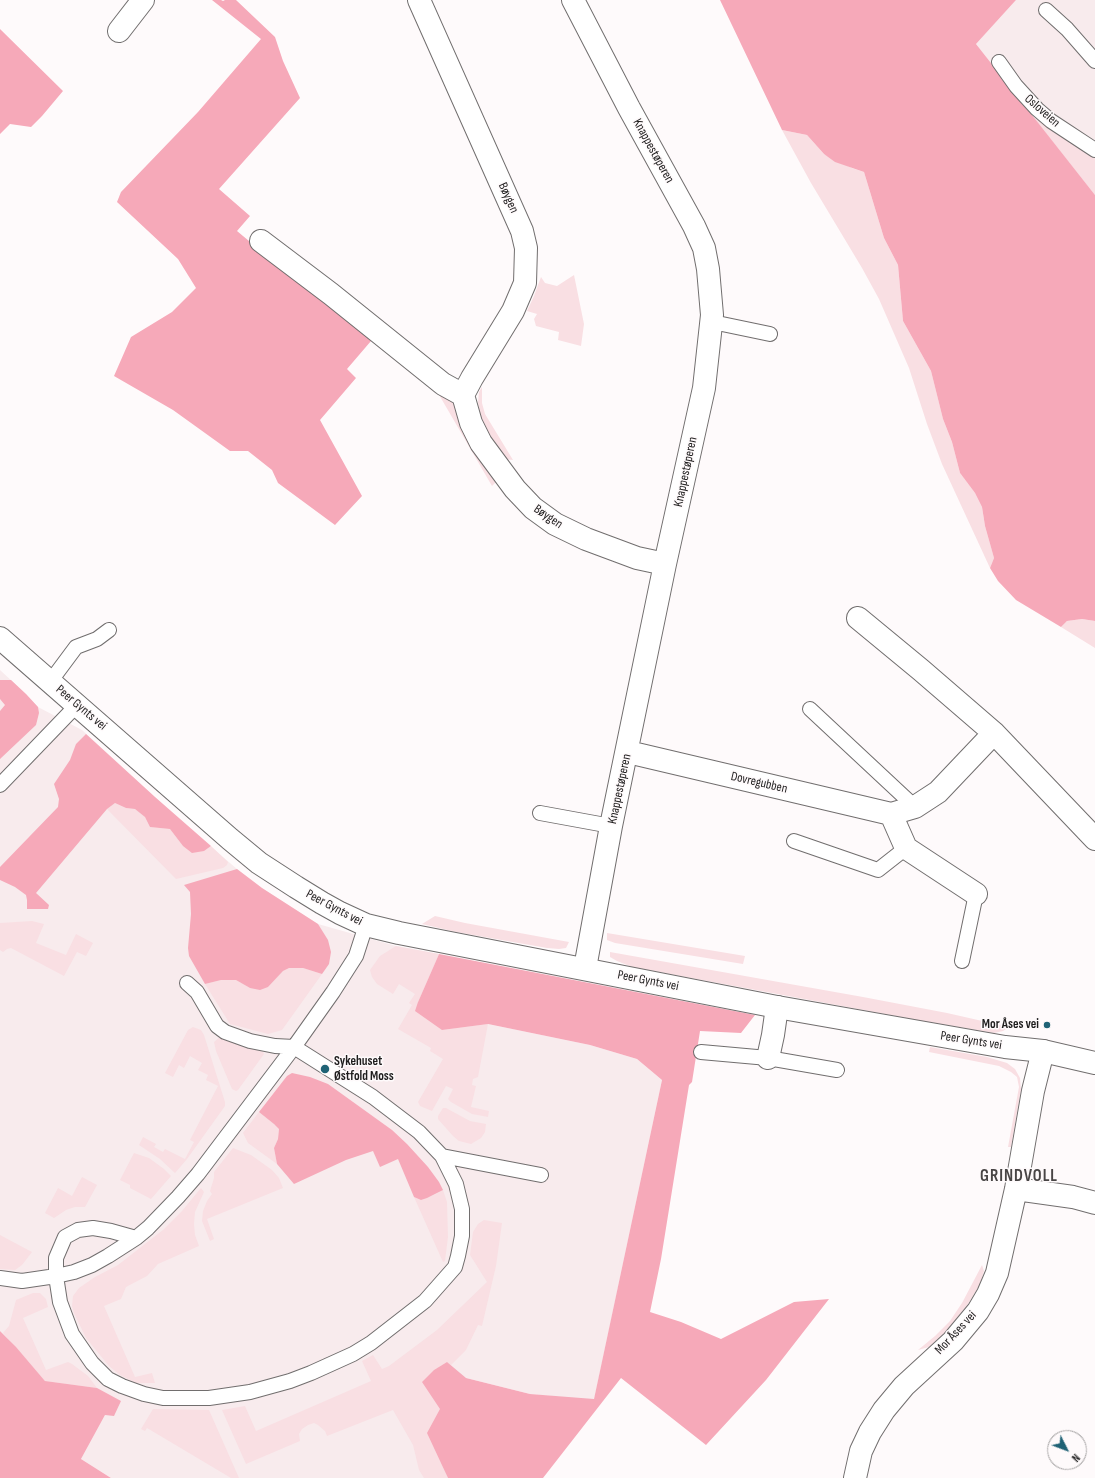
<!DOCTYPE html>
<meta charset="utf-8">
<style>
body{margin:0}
#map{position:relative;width:1095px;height:1478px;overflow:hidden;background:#fefafb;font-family:"Sofia Sans Condensed",sans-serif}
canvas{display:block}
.north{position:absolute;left:1047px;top:1430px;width:40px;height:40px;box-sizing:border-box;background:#fefafb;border:1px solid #a4a2a2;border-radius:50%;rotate:132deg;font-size:11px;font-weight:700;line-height:16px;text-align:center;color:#1e1d1d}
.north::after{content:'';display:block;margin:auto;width:14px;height:18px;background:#1f6275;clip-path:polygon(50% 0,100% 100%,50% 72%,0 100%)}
</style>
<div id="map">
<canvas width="1095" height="1478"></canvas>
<div class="north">N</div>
</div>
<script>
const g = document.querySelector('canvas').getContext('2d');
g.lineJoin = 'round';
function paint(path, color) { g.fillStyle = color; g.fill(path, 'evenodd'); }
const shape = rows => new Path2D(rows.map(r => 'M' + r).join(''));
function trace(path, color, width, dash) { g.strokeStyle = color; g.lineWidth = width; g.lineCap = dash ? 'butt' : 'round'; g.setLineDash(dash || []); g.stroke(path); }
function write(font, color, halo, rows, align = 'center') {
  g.font = font + ' "Sofia Sans Condensed",sans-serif'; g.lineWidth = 3; g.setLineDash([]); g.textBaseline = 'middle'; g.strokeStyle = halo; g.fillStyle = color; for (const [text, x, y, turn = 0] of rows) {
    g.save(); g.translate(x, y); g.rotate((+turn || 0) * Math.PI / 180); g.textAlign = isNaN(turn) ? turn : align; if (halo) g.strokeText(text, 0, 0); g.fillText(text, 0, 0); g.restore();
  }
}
paint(shape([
 [1016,0,1095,0,1095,195,976,44],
 [0,670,26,694,38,707,82,730,182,822,237,869,262,888,318,924,396,946,439,954,418,1002,488,1024,590,1045,637,1059,662,1080,594,1400,530,1394,466,1378,444,1468,448,1478,111,1478,81,1459,105,1415,45,1381,16,1347,0,1331]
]), '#f8ebed');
paint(shape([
 [1034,118,1095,156,1095,195],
 [782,130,807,135,824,154,852,168,864,172,884,238,898,265,903,321,931,371,943,419,952,442,960,473,975,493,982,507,985,526,994,558,990,568,942,464,927,424,909,368,879,299,862,268,811,183],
 [574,275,584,324,581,346,558,340,559,332,536,326,534,319,537,314,527,311,534,296,541,277,545,283,557,286],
 [482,387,482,403,485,414,513,460,504,459,494,445,480,418,478,402,479,392],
 [438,393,457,398,496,482,492,486],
 [1082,619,1095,621,1095,648,1061,627,1067,621],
 [115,803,126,808,135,809,145,817,150,827,170,829,183,846,204,851,211,846,228,862,227,865,223,868,176,879,107,809],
 [435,916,465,923,569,942,566,948,559,949,547,948,456,932,422,924],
 [32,921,44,924,36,943,66,955,76,934,93,943,86,956,77,952,64,976,11,948,7,949,3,952,0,950,0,923],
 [607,933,745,956,743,964,615,943,607,940],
 [396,946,439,954,418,1002,442,1030,488,1024,478,1077,473,1079,472,1085,476,1086,471,1107,489,1111,488,1117,472,1114,451,1102,448,1099,453,1089,446,1086,432,1111,420,1106,418,1102,443,1059,430,1051,431,1048,398,1029,412,1005,409,1003,415,994,399,984,393,994,377,984,372,977,370,970,380,956],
 [610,952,863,997,947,1013,1000,1025,1008,1028,1003,1031,994,1033,917,1020,632,967,617,961,610,957],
 [289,968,303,968,322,974,282,1030,268,1034,230,1024,205,984,221,980,236,980,250,988,268,987,283,971],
 [193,1027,201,1030,204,1035,225,1102,225,1106,187,1159,175,1173,160,1159,139,1145,143,1137,156,1144,154,1147,163,1152,165,1149,185,1159,194,1142,190,1140,218,1086,206,1080,208,1075,198,1070,202,1063,190,1056,184,1068,179,1065,173,1077,165,1073,188,1030],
 [220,1037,224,1039,263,1052,264,1054,238,1090,236,1091,232,1089,216,1051,214,1042],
 [930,1047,987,1057,1007,1063,1015,1069,1020,1078,1021,1090,1011,1147,1008,1147,1019,1087,1017,1077,1011,1072,999,1066,929,1052],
 [443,1108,446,1108,470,1121,486,1124,485,1132,481,1138,471,1144,459,1141,453,1136,438,1119,438,1116],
 [259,1112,274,1124,279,1129,278,1139,274,1148,277,1164,248,1143,243,1133],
 [233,1148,251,1155,272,1170,279,1178,283,1188,207,1219,214,1239,210,1241,202,1221,203,1211,207,1201,212,1194,210,1191,214,1178,214,1172],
 [134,1153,149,1158,164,1169,171,1176,151,1199,130,1188,130,1185,120,1180],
 [82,1177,97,1185,85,1207,75,1207,66,1210,54,1218,45,1213,58,1188,72,1196],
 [201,1188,204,1192,195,1212,194,1224,195,1235,199,1246,158,1264,147,1276,126,1287,121,1299,104,1306,135,1377,152,1373,155,1383,136,1383,120,1375,109,1366,86,1338,74,1313,72,1306,73,1296,79,1288,95,1277,118,1265,163,1230,182,1211],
 [443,1190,447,1202,448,1237,445,1261,443,1262,414,1197,421,1200,436,1194],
 [484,1220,502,1223,496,1266,482,1326,478,1325,466,1350,451,1365,447,1362,434,1370,441,1409,444,1468,448,1478,424,1478,419,1470,413,1445,393,1410,327,1436,325,1431,318,1425,314,1423,308,1425,302,1429,299,1434,300,1441,246,1464,222,1410,245,1406,256,1431,371,1381,362,1361,373,1355,382,1369,389,1366,437,1330,487,1282,470,1255,473,1232,478,1224],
 [0,1235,32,1252,22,1265,15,1270,0,1269],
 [982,1265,984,1271,980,1284,968,1304,945,1333,929,1347,918,1350,935,1336,950,1321,962,1303],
 [33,1293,40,1293,46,1299,48,1307,23,1318,46,1370,68,1362,72,1364,88,1376,97,1388,45,1381,3,1333,9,1326,16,1300],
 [153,1409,209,1410,239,1478,231,1478,147,1428,145,1431,141,1429]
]), '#f9dfe3');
paint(shape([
 [212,0,221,0,223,1,225,0,236,0,275,37,283,61,300,98,219,189,250,216,237,231,279,266,373,334,371,341,347,369,356,378,320,420,362,496,335,525,278,483,272,470,248,451,230,451,173,410,114,376,131,337,172,312,196,288,178,259,117,202,121,192,198,112,261,39],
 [720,0,1016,0,976,44,1095,195,1095,621,1082,619,1067,621,1061,627,1016,600,998,581,990,568,994,558,985,526,982,507,975,493,960,473,952,442,943,419,931,371,903,321,898,265,884,238,864,172,835,162,824,154,807,135,782,130],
 [0,29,63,91,42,116,31,127,10,124,0,134],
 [0,680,11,680,26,694,38,707,39,713,36,725,0,759,0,711,5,705,0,699],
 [86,734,155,797,211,846,204,851,192,853,183,846,170,829,150,827,145,817,135,809,126,808,115,803,107,809,36,893,49,905,48,909,27,909,27,900,26,895,15,887,0,880,0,867,58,807,59,799,54,784,70,760,76,744],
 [237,869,262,888,318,924,328,940,331,952,329,964,322,974,303,968,289,968,283,971,268,987,260,990,250,988,236,980,221,980,205,984,189,956,188,948,191,914,190,892,184,885],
 [439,954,755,1015,741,1033,700,1031,692,1082,689,1085,661,1259,650,1312,681,1322,721,1339,794,1302,829,1299,766,1380,706,1445,621,1378,543,1478,448,1478,427,1433,440,1409,422,1382,434,1370,447,1362,466,1378,530,1394,594,1399,662,1080,637,1059,590,1045,488,1024,442,1030,415,1011,418,1002],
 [292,1073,310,1077,328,1084,392,1130,407,1144,428,1167,439,1182,443,1190,427,1198,421,1200,414,1197,398,1159,380,1167,373,1151,346,1160,294,1184,277,1164,274,1148,278,1139,279,1129,274,1124,259,1112,287,1076],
 [0,1331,16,1347,45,1381,97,1388,121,1401,114,1416,105,1415,81,1459,111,1478,0,1478]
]), '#f6a9b9');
const service = shape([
 [1046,10,1067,29,1095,61],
 [999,62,1016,86,1037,109,1051,121,1095,150],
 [711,323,722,324,770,334],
 [50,682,76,647,97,639,109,630],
 [810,709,915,807],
 [0,785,77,705],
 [540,813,611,826],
 [794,841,878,870,906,848],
 [962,961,976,894],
 [701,1052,768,1058,837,1070],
 [442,1156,541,1175],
 [136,1238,111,1231,93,1228,78,1230,65,1237,56,1258,56,1276,60,1302,72,1334,92,1363,108,1379,122,1386,144,1394,163,1398,209,1398,250,1392,290,1381,311,1373,353,1354,371,1343,425,1301,455,1267,458,1256,462,1236,462,1209,456,1184,442,1156,419,1132,373,1097,294,1047,275,1046,250,1041,225,1032,217,1026,197,992,187,983],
 [0,1278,22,1281,56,1276,74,1272,92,1265,108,1256,136,1238,148,1228,178,1197,198,1174,294,1047,333,992,356,956,366,925]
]);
const minor = shape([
 [419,0,522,231,526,248,525,283,513,311,472,378,463,395],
 [573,0,629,108,694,226,704,248,708,269,712,315,704,388,665,564,611,826,585,968],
 [119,31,143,0],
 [261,241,331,294,443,384,463,395,471,423,481,443,515,489,533,508,555,524,586,539,637,558,665,564],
 [858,618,921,670,994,733,1095,839],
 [628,752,891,814,906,848,976,894],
 [891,814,915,807,938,792,994,733],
 [768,1058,773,1035,777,1007],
 [1016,1189,1073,1197,1095,1203],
 [855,1478,861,1451,870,1432,884,1410,904,1386,953,1341,978,1311,988,1294,997,1273,1016,1189,1033,1091,1043,1051]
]);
const tertiary = shape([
 [0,638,230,839,259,863,296,887,322,903,340,913,366,925,399,933,777,1007,1005,1047,1043,1051,1095,1063]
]);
trace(service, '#716e6e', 16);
trace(minor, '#716e6e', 24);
trace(tertiary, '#716e6e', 24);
trace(service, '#fff', 14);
trace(minor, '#fff', 22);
trace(tertiary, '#fff', 22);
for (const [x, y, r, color] of [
 [1047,1025,4,"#1f6275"],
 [325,1069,5,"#1f6275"]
]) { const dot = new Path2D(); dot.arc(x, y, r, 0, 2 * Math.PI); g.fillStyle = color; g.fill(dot); trace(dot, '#fefafb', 1.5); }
write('13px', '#1e1d1d', '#fefafb', [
 ["Osloveien",1042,111,41],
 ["Knappestøperen",653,151,61],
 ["Bøygen",508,198,66],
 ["Knappestøperen",686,472,-78],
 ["Bøygen",548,517,34],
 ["Peer Gynts vei",81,708,40],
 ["Dovregubben",759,783,13],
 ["Knappestøperen",620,789,-78],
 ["Peer Gynts vei",334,908,28],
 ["Peer Gynts vei",648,981,11],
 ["Peer Gynts vei",971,1041,9],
 ["Mor Åses vei",956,1333,-47]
]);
write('bold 13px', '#1e1d1d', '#fefafb', [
 ["Mor Åses vei",1039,1025],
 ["Sykehuset",334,1062,"left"],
 ["Østfold Moss",334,1077,"left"]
], 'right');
g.letterSpacing = '1px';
write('bold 17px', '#484545', '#fefafb', [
 ["GRINDVOLL",1019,1177]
]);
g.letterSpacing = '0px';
</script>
